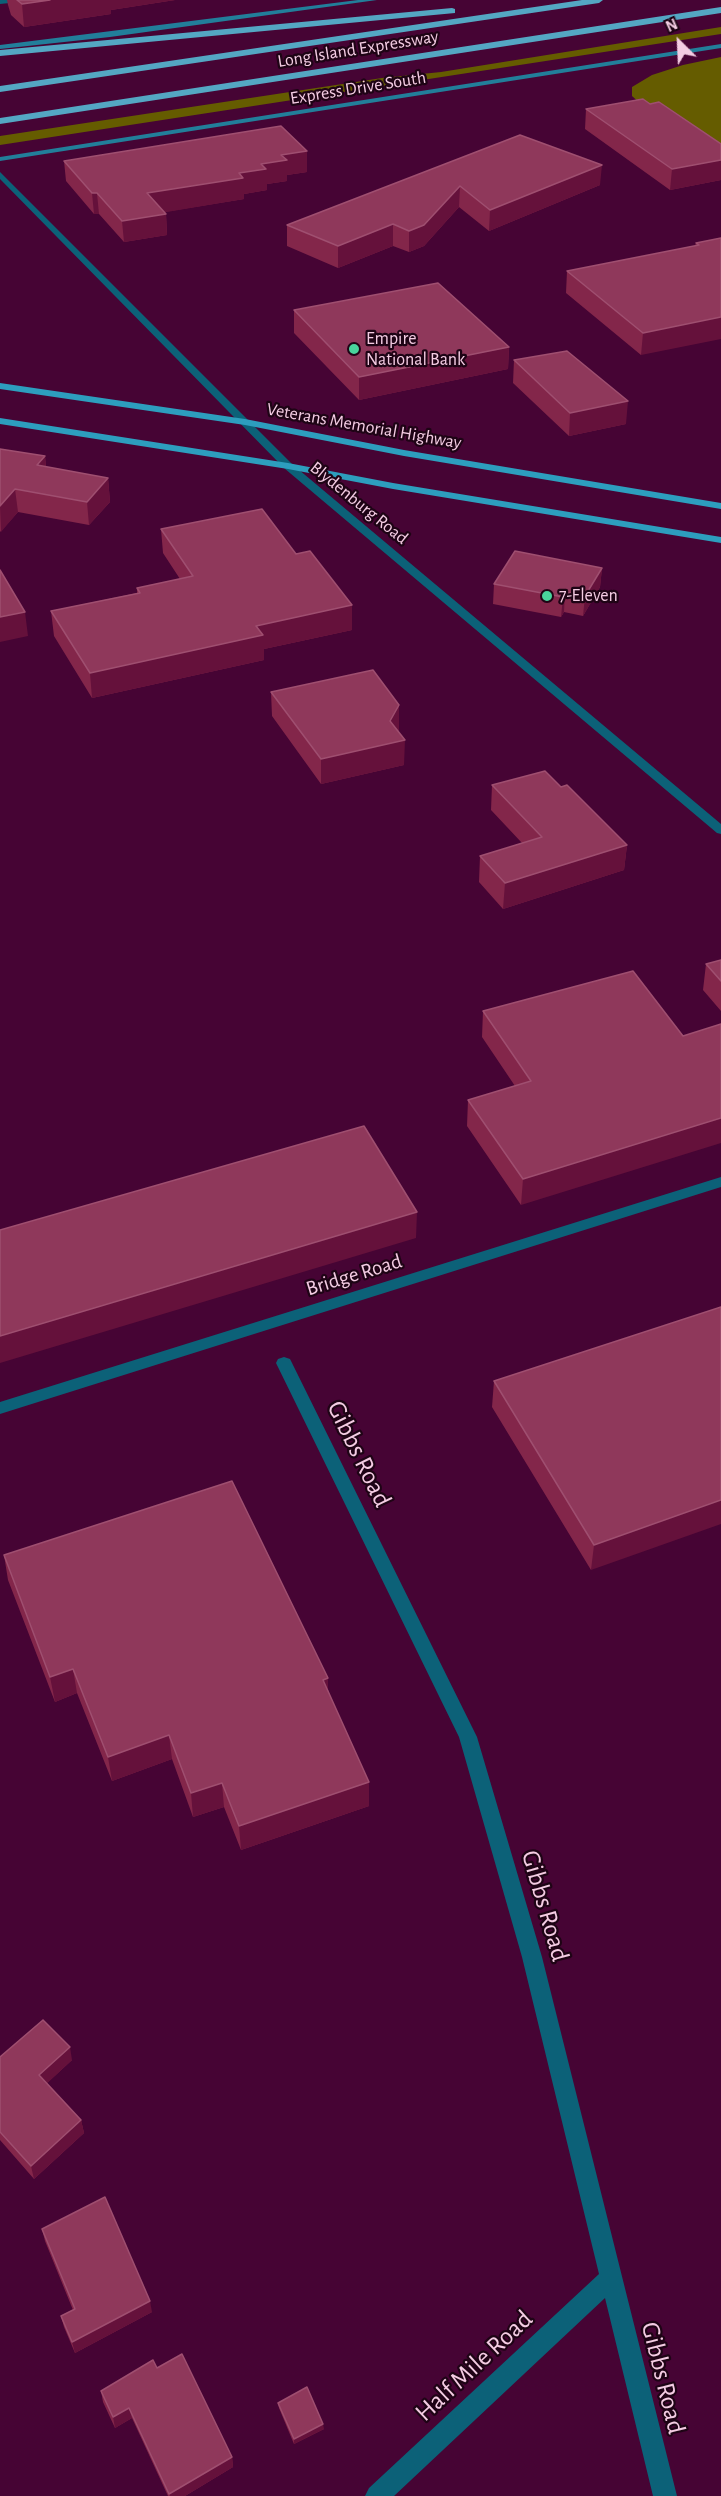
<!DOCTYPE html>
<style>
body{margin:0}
#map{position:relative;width:721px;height:2496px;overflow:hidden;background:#460434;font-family:"Alegreya Sans",sans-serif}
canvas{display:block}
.north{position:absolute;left:649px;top:12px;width:60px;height:60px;-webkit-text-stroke:4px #1e0415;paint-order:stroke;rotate:336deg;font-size:16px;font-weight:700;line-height:24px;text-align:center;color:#f4cce3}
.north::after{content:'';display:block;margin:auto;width:21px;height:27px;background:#f4cce3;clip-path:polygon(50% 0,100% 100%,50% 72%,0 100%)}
</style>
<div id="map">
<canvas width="721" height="2496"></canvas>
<div class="north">N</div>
</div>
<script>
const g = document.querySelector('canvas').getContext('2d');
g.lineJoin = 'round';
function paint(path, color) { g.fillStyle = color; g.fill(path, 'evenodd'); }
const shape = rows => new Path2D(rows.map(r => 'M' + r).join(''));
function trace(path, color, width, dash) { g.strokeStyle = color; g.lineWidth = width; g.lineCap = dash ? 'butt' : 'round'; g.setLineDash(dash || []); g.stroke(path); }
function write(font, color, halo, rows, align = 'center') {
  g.font = font + ' "Alegreya Sans",sans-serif'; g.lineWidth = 4.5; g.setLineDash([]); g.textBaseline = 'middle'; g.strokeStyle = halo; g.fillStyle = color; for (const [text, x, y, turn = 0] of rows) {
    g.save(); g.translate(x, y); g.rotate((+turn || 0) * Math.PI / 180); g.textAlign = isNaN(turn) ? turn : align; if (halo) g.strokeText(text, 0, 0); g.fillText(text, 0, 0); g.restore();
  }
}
paint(shape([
 [721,27,721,34,0,145,0,136,382,78,441,72],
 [721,57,721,159,642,105,632,96,632,87,652,75,683,65]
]), '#655c00');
paint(shape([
 [0,0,39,0,0,4,0,0],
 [0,172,292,464,721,824,721,834,717,833,284,468,0,179,0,172],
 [721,1177,721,1187,0,1414,0,1402,721,1177],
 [284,1357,290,1359,292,1363,477,1737,542,1957,677,2496,653,2496,605,2298,394,2496,365,2496,369,2488,599,2274,522,1957,459,1737,276,1363,278,1359,284,1357]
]), '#0c6178');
paint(shape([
 [358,0,377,0,110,37,0,49,0,45,358,0],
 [721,44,721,48,0,161,0,157,721,44]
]), '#227e9a');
paint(shape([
 [0,383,245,419,404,450,721,503,721,509,404,456,245,425,0,389,0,383],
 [0,418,288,463,393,483,721,537,721,543,393,489,288,469,0,424,0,418]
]), '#2d9ebe');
paint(shape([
 [582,0,603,0,599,3,0,92,0,86,582,0],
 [721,7,721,13,0,124,0,118,721,7],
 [452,8,455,9,455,13,0,56,0,50,452,8]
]), '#54a7c3');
paint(shape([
 [7,0,175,0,111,10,111,14,24,27,11,15,8,5],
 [650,104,721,144,721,180,670,190,585,129,586,109],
 [520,135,600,185,489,231,459,207,424,246,409,252,393,246,338,268,287,246,287,225],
 [307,151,307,172,287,175,287,181,267,184,267,190,244,194,244,199,164,212,166,214,167,235,124,242,99,214,94,214,66,181,64,161],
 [721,238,641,355,566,293,567,271,695,246,696,243],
 [294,310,509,347,508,369,359,400,294,333],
 [514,360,626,424,569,436,513,383],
 [0,449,45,456,46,467,108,478,110,502,89,525,18,512,0,532],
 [161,529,296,554,352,605,352,630,264,649,264,660,92,698,54,636,51,611,137,593,137,588,180,579,163,553],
 [602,568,600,587,583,616,564,612,561,617,493,604,494,584],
 [271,692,399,730,398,731,404,765,321,784,272,716],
 [492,785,561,787,627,845,624,870,503,909,479,882,480,856,522,843,491,810],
 [721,960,721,1011,703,990,706,964],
 [633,971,521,1205,467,1126,468,1100,515,1086,482,1037,483,1011],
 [721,1307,591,1570,492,1407,494,1381],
 [4,1555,328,1678,328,1690,369,1806,241,1850,224,1807,193,1817,172,1759,112,1781,77,1693,55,1702,8,1580],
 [0,2057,72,2060,47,2083,81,2120,84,2133,34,2179,0,2140],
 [42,2229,152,2312,75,2353,64,2327,61,2316,73,2310,45,2241],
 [157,2368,232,2457,233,2467,185,2496,168,2496,132,2418,115,2428,103,2402,101,2391],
 [278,2403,324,2429,294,2444,279,2408]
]), '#83264a');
paint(shape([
 [50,0,175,0,111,10,111,14,24,27,22,4],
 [307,151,307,172,287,175,287,181,267,184,267,190,244,194,244,199,149,215,147,193,239,173,281,155],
 [721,160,721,180,670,190,672,169],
 [602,165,600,185,489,231,490,210],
 [460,186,459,207,424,246,409,252,409,231],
 [92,193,97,193,99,214,94,214],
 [166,214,167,235,124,242,122,221],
 [393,224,393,246,338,268,338,246],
 [721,317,721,339,641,355,643,333],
 [509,347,508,369,359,400,359,377],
 [628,401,626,424,569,436,570,413],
 [45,456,47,480,37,465],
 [108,478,110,502,89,525,87,502],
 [15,489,18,512,1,532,0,506],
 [602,568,600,587,583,616,585,596],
 [565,592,564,612,561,617,563,597],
 [352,605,352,630,264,649,264,660,92,698,90,673,256,626],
 [25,612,28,636,0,642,0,617],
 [399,705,399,730,391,743,405,740,404,765,321,784,321,759,390,721],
 [627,845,624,870,503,909,505,883],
 [721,1118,721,1143,521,1205,523,1179],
 [417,1212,416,1238,0,1363,0,1336],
 [721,1500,721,1524,591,1570,594,1545],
 [73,1669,77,1693,55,1702,50,1677],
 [328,1678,328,1703,323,1680],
 [169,1735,172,1759,112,1781,108,1757],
 [369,1782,369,1806,241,1850,239,1826],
 [222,1783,224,1807,193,1817,191,1793],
 [70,2047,72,2060,42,2088,39,2075],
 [81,2120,84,2133,34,2179,31,2166],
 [150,2301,152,2312,75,2353,72,2342],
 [129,2408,132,2418,115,2428,113,2417],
 [323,2424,324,2429,294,2444,294,2439],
 [232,2457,233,2467,185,2496,170,2496,169,2494]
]), '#65113b');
const building = shape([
 [17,0,50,0,22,4,17,0],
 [643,99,650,104,659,102,721,144,721,160,672,169,586,109,643,99],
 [281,126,307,151,281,155,287,160,261,164,266,169,239,173,243,178,147,193,166,214,122,221,97,193,92,193,64,161,281,126],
 [520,135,602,165,490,210,460,186,424,225,409,231,393,224,338,246,287,225,520,135],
 [721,238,721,317,643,333,567,271,699,245,696,243,721,238],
 [438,283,509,347,359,377,294,310,438,283],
 [567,351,628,401,570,413,514,360,567,351],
 [0,449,45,456,37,465,108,478,87,502,15,489,0,506,0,449],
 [262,509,296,554,310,551,352,605,256,626,263,635,90,673,51,611,140,593,137,588,193,576,161,529,262,509],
 [515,551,602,568,585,596,565,592,563,597,494,584,515,551],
 [0,570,25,612,0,617,0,570],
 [373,670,399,705,390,721,405,740,321,759,271,692,373,670],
 [545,771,561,787,567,785,627,845,505,883,480,856,542,837,492,785,545,771],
 [721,960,721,981,706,964,721,960],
 [633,971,683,1036,721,1024,721,1118,523,1179,468,1100,531,1081,483,1011,633,971],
 [364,1126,417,1212,0,1336,0,1230,364,1126],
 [721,1307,721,1500,594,1545,494,1381,721,1307],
 [232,1481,328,1678,323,1680,369,1782,239,1826,222,1783,191,1793,169,1735,108,1757,73,1669,50,1677,4,1555,232,1481],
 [43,2020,70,2047,39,2075,81,2120,31,2166,0,2132,0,2057,43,2020],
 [105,2197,150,2301,72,2342,61,2316,75,2309,42,2229,105,2197],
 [182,2354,232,2457,169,2494,129,2408,113,2417,101,2391,153,2360,157,2368,182,2354],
 [307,2387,323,2424,294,2439,278,2403,307,2387]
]);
paint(building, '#8f385b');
trace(building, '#9f4f70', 1.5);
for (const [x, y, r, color] of [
 [354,349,6,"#49d49c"],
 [547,596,6,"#49d49c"]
]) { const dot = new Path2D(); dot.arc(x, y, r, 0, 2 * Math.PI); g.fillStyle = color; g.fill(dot); trace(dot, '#1e0415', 2); }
write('18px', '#f4cce3', '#1e0415', [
 ["Long Island Expressway",358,49,-9],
 ["Express Drive South",358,88,-9],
 ["Veterans Memorial Highway",364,426,10],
 ["Blydenburg Road",359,503,39]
]);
write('18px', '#f4cce3', '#1e0415', [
 ["Empire",366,339],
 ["National Bank",366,360],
 ["7-Eleven",559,596]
], 'left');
write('21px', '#f4cce3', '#1e0415', [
 ["Bridge Road",354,1275,-17]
]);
write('26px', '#f4cce3', '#1e0415', [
 ["Gibbs Road",359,1454,64],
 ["Gibbs Road",545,1906,74],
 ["Half Mile Road",474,2366,-43],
 ["Gibbs Road",663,2378,76]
]);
</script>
